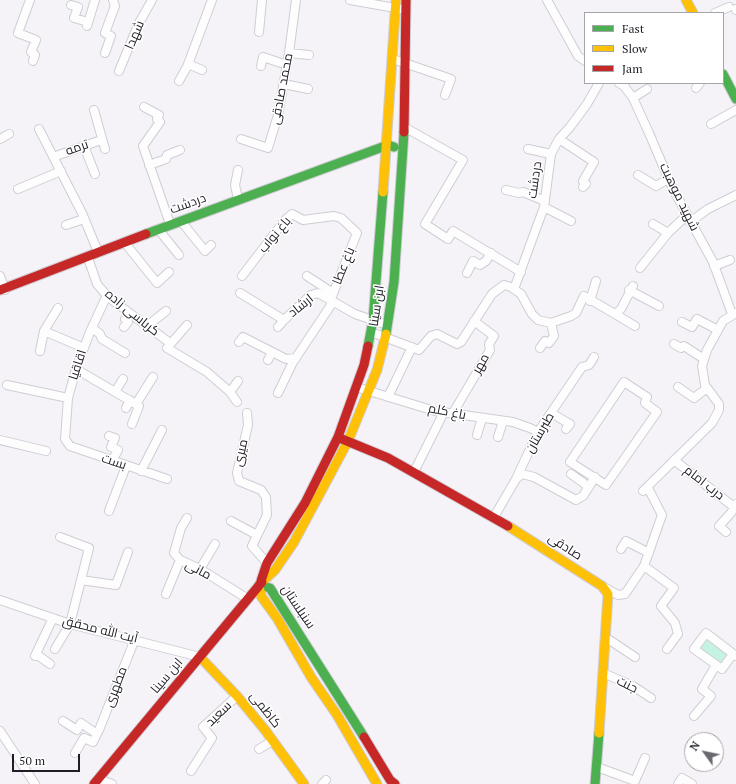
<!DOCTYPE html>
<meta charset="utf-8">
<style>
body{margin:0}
#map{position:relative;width:736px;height:784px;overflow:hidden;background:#f5f3f8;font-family:"PT Serif",serif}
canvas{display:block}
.legend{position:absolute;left:584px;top:12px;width:140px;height:72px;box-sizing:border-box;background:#fff;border:1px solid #a6a5a9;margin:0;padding:5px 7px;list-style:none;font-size:12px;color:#211d27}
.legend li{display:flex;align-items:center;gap:8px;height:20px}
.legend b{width:20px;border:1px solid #a6a5a9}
.north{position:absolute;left:684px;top:732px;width:40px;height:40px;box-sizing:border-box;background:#fff;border:1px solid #a6a5a9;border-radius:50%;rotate:303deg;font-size:11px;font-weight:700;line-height:16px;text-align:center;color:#211d27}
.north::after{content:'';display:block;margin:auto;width:14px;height:18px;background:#6b6870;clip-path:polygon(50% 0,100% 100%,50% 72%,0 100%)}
.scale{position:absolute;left:12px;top:754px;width:68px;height:18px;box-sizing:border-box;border:2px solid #211d27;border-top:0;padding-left:5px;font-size:12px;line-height:14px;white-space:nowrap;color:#211d27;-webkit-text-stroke:3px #fff;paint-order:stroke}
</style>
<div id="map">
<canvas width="736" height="784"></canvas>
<ul class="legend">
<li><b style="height:5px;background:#4caf50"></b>Fast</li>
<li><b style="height:5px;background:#ffc107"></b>Slow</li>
<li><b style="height:5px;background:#c62828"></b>Jam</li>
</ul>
<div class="north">N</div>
<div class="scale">50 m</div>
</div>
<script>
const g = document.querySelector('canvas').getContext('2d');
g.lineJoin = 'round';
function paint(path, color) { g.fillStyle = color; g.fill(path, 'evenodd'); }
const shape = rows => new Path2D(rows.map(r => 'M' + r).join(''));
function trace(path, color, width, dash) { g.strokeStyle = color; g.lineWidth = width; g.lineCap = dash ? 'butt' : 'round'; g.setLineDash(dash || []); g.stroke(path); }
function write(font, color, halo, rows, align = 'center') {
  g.font = font + ' "PT Serif",Cairo,serif'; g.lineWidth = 3; g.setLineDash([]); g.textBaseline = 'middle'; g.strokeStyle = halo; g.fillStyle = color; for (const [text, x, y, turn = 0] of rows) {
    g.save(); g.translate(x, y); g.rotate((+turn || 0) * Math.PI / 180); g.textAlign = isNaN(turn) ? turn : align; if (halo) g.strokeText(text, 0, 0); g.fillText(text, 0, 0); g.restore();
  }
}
paint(shape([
 [707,637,727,653,720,663,699,647]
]), '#c4f4e1');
const street = shape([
 [30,0,18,33,36,40,31,52,35,55,33,61],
 [350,0,401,9],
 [547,0,578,56,585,61],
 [71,5,78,7,74,18,88,22],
 [736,9,736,10],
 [715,13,729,7],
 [87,26,95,0],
 [259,32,262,0],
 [105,53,111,36,105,33,115,6,113,0],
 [289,53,309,55],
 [393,59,451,79,445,95],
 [188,64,202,70],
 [261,66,263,57,287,65],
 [119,71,139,23,152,0],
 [179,81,187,67,212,0],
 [619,83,624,86,633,98,649,133,672,187,713,262,732,314],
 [284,84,308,89],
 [696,88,700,83],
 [633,98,647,89],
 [144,107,159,115,157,119,160,122,143,146,170,224],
 [94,110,105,149],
 [711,124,736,110],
 [404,127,463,160,425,224,448,239,453,231,521,272],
 [39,129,82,213,98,252],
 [0,139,9,134],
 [241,139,268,148,278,115,289,53,296,0],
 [559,139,594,162,583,181,586,184,583,187],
 [84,146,95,174],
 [528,149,551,154],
 [53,157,101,140],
 [149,165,166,159,167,155,180,150],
 [638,175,656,186,668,179],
 [18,189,61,171],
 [506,190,519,193,523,192,545,201],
 [238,199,235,185,238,170],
 [544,207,571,221],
 [181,221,205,251,211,245],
 [690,222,708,209,736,195],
 [653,224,668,233],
 [66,225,84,219],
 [158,229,179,255],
 [125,243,157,283,169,272],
 [88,258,97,284,108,297,170,343],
 [714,266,730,260],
 [640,268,668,233,687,215],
 [467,273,473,261,480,265,486,261,491,253],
 [0,276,5,290],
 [242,276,285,220,292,214,303,220,334,216,341,218,357,233,331,299,331,305,293,362,278,393],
 [307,276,333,293],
 [514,289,544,207,551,154,559,139,570,127,587,104,599,83],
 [629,290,659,306],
 [240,293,284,320,311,295,318,293,355,314,387,325],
 [107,295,90,332,76,369,68,398,65,439,70,446,167,479],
 [590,301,596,281],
 [615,314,635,326],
 [682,322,692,327,697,319,718,330],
 [187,325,167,348,207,372,230,392,237,402],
 [147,326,166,311],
 [124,327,128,322,125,319,129,313],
 [278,327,284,320],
 [92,328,100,334,102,339,125,353],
 [44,331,84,348],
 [371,332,419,350,431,336,437,334,457,344,461,342,492,294,504,285,511,287,521,294,532,314,538,320,551,323,571,316,576,313,584,296,615,314,621,309,633,286],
 [239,342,243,337,286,359,296,358],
 [674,344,681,348,684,346,704,359],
 [540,348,545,341,549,343,554,336,551,323],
 [40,351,44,331,58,308],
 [268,360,272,352],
 [76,369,139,406,132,424],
 [624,382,647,397,645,403,657,412,606,485,570,462,624,382],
 [7,385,68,398],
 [356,387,435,411,513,422,530,428,538,432],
 [678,387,694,398,707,388],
 [115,392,123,379],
 [230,392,238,381],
 [388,397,412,347],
 [136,404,153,377],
 [126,408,130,400],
 [247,413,248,425,237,473,239,481,261,490,266,497,267,515,252,546,267,563],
 [453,413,490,350,489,344,494,336,474,321],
 [551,413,570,424,566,429],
 [477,435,482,418],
 [109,436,115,438,111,447,118,450,112,461],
 [498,437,503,421],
 [0,440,46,451],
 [674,460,734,507],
 [141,471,162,430],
 [414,472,444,412],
 [571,474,589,487],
 [516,479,522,474,534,477,576,500,583,496,595,477],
 [643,491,712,423,719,410,719,404,705,385,702,366,707,350,723,321,736,313],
 [109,511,126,466],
 [494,517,516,479,538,432,582,367,589,365,594,357],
 [187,518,181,528,174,553,180,560,200,569,248,599],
 [231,521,257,535],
 [726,532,719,526,731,513,736,504],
 [621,549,626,541,649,553],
 [644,566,674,588,661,606,675,623,678,634,667,649],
 [200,569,215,544],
 [81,580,116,585,128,552],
 [604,587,618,595,625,594,644,566,662,515,648,488],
 [166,594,180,560],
 [0,600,70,624,200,657],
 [605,637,635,657],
 [55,649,70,624,89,548,60,537],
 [36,654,50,664],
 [733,654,722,669,694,649,706,633,736,656],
 [35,656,53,618],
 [603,673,633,686,651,698],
 [694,716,711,696,702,689,716,665],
 [63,721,77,730,81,723,97,734],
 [0,731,35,784],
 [259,749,272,741],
 [75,753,84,738,93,742,99,730,135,639],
 [597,767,635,781,645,758],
 [191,771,212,738,203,727,237,696],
 [99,779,112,784],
 [322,784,326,780],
 [678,784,682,778,692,784]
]);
const fast = shape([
 [723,74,736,99],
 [146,234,388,145,394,147],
 [386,334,394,282,404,132],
 [368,346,373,320,383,192],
 [259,585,270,588,364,737],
 [595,784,599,733]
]);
const slow = shape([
 [686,0,693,13],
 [383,192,396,0],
 [508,526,602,586,608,594,599,733],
 [262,582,275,570,294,542,348,441,377,370,386,334],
 [259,585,261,596,277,618,311,677,337,715,377,784],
 [200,657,237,696,265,730,304,784]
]);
const jam = shape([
 [404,132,406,0],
 [0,290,146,234],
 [342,439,388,458,508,526],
 [261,581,267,563,305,503,338,437,364,365,368,346],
 [364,737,390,780,395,784],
 [94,784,262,582]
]);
trace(street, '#cfcdd4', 10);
trace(fast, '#cfcdd4', 11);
trace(slow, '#cfcdd4', 11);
trace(jam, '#cfcdd4', 11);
trace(street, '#fefdfe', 8);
trace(fast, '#4caf50', 9);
trace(slow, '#ffc107', 9);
trace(jam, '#c62828', 9);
write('13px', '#211d27', '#fff', [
 ["شهدا",135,35,-67],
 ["محمد صادقی",282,89,-79],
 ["ترمه",77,148,-19],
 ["دردشت",535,180,-82],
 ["شهید موهبت",679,197,64],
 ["دردشت",188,204,-20],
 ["باغ نواب",275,235,-50],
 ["باغ عطا",344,266,-68],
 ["ارشاد",301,306,-39],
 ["ابن سینا",377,306,-81],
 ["کرباسی زاده",132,313,39],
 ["مهر",481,364,-60],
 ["اقاقیا",78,365,-72],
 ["باغ کلم",447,412,11],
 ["طبرستان",540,433,-60],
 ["میری",241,453,-77],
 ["بست",114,462,18],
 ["درب امام",704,483,38],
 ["صادقی",565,547,33],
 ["مانی",198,570,28],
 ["سنبلستان",298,607,56],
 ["آیت الله محقق",100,630,14],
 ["ابن سینا",167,676,-50],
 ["جنت",627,685,26],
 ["مطهری",116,687,-69],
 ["کاظمی",265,710,52],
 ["سعید",219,714,-44]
]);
</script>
